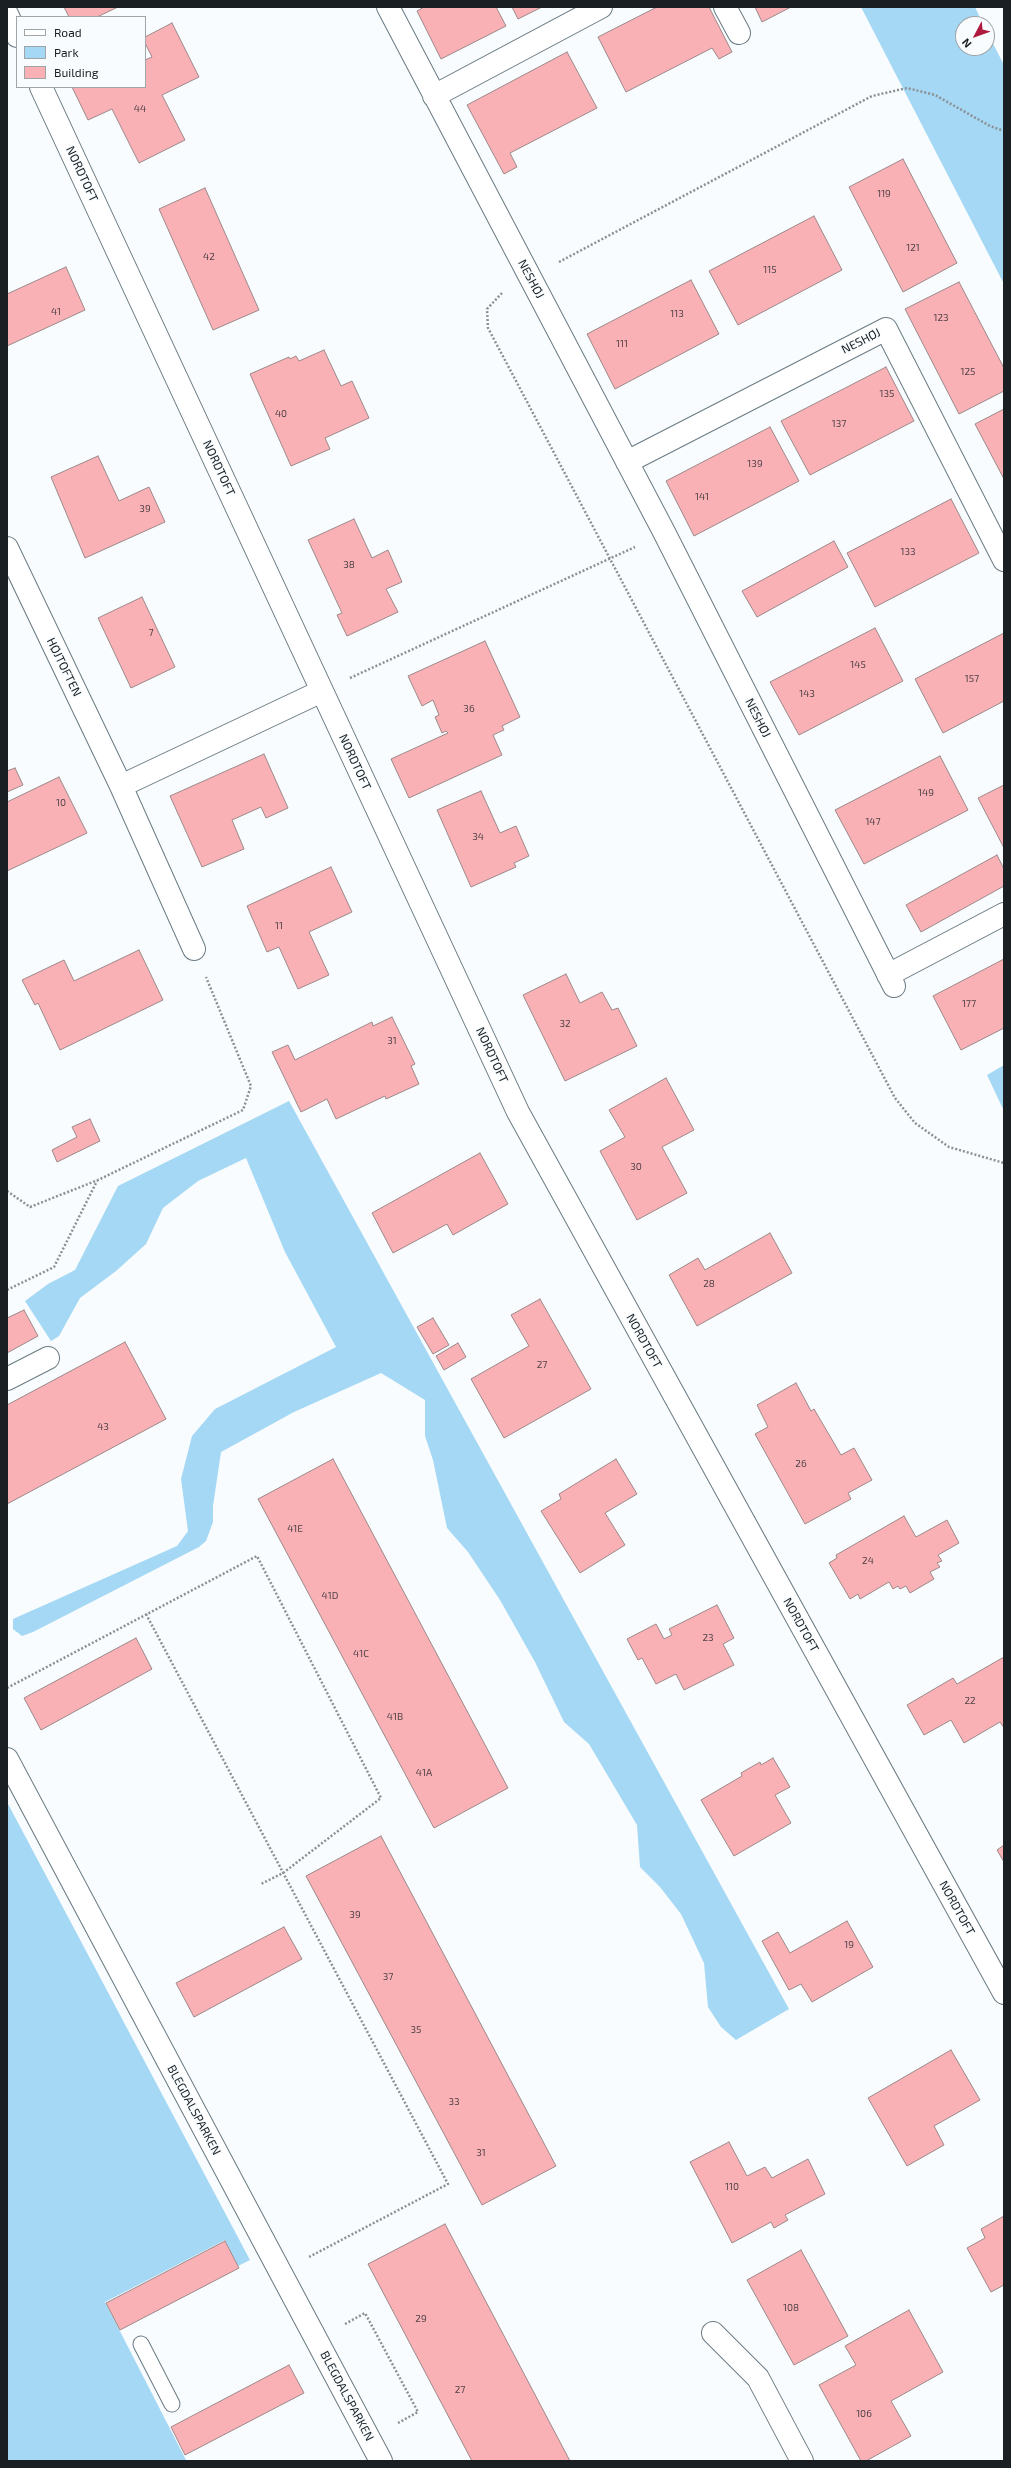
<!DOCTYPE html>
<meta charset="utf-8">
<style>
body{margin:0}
#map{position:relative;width:1011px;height:2468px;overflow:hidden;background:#f8fcfe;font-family:"Exo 2",sans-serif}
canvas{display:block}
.frame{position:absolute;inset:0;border:8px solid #191f23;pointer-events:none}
.legend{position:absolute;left:16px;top:16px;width:130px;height:72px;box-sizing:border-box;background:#f8fcfe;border:1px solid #9fa4a6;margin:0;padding:5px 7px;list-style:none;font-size:12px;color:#191f23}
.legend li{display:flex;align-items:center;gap:8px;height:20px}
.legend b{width:20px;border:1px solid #9fa4a6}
.north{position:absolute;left:955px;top:16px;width:40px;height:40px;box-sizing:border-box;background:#f8fcfe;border:1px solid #9fa4a6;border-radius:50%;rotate:229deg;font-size:11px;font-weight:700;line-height:16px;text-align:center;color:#191f23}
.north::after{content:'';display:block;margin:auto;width:14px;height:18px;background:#af1b3f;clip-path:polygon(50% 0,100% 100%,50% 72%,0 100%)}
</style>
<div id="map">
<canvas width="1011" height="2468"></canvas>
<div class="frame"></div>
<ul class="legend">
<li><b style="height:5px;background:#fff"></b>Road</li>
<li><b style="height:11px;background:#a5d8f4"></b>Park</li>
<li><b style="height:11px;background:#fab1b6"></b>Building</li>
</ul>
<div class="north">N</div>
</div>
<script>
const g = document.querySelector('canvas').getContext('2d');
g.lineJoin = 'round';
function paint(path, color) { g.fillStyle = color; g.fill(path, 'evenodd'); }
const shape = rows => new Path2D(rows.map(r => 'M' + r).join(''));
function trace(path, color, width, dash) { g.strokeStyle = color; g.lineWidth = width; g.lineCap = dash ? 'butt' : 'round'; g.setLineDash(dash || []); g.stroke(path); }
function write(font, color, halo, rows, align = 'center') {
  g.font = font + ' "Exo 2",sans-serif'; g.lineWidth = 3; g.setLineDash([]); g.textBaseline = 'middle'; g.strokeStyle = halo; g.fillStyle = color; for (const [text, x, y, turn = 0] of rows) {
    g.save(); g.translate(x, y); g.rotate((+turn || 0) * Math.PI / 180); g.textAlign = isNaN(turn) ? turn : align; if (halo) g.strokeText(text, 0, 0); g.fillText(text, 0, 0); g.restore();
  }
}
paint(shape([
 [861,7,975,7,983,24,963,24,963,48,987,48,987,32,1004,65,1004,284],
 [1004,1065,1004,1111,987,1075],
 [289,1101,789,2009,736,2040,721,2027,708,2007,704,1963,681,1914,660,1887,640,1867,637,1825,589,1744,564,1722,535,1662,500,1600,468,1552,447,1528,433,1460,425,1436,425,1400,381,1373,294,1412,221,1452,213,1506,213,1522,206,1541,199,1547,33,1632,22,1636,13,1629,13,1619,177,1546,188,1531,181,1479,192,1436,215,1409,336,1347,285,1252,246,1158,198,1181,163,1208,146,1244,116,1271,80,1298,59,1336,51,1341,25,1301,48,1284,75,1270,118,1186],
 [7,1802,250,2260,238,2266,225,2240,105,2302,186,2460,184,2461,7,2461]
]), '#a5d8f4');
const building = shape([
 [64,7,118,7,97,17,69,17,64,7],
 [424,7,496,7,506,26,441,59,417,11,424,7],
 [512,7,542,7,518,19,512,7],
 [657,7,709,7,732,52,719,59,712,48,626,92,598,37,657,7],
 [755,7,791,7,762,22,755,7],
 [172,23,199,77,162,95,185,140,139,163,112,109,88,120,72,87,145,87,145,60,152,57,145,43,145,37,172,23],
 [567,52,597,108,510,153,517,167,504,174,467,105,567,52],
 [903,159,957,263,903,292,849,187,903,159],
 [205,188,259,310,213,330,159,209,205,188],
 [814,216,842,270,738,325,709,271,814,216],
 [66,267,85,310,7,346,7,294,66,267],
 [691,280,719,334,615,389,587,334,691,280],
 [959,282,1004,368,1004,391,959,414,905,309,959,282],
 [324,350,341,386,352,381,369,418,325,438,330,449,291,466,250,374,289,357,290,359,296,356,299,361,324,350],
 [886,367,914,421,810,475,781,421,886,367],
 [1004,409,1004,479,975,424,1004,409],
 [770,427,799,481,694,536,666,481,770,427],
 [98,456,119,501,149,487,165,522,85,558,51,477,98,456],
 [951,499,979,553,875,607,847,553,951,499],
 [354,519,372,558,388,550,402,582,386,589,398,612,347,636,337,615,342,613,308,540,354,519],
 [834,541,848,567,757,617,742,591,834,541],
 [142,597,175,667,131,688,98,618,142,597],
 [875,628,903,681,799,735,770,682,875,628],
 [1004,633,1004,701,943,733,915,679,1004,633],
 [485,641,520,717,502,726,504,730,493,735,502,755,409,798,391,759,448,733,446,731,442,733,435,717,439,715,433,700,422,706,408,676,485,641],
 [264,754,288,808,266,818,261,807,232,820,244,849,202,867,170,796,264,754],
 [940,756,968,810,864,864,835,810,940,756],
 [15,768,23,785,7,792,7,771,15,768],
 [59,777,87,833,7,871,7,802,59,777],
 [1004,785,1004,848,978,798,1004,785],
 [481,791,500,833,516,826,529,856,514,863,516,867,471,887,437,810,481,791],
 [997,855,1004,869,1004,886,921,932,906,905,997,855],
 [331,867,352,912,309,932,329,975,298,989,279,947,267,952,247,906,331,867],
 [139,950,163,1000,60,1050,38,1003,35,1005,22,980,64,960,74,981,139,950],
 [1004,959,1004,1028,961,1050,933,996,1004,959],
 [566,974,580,1003,602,992,612,1010,618,1008,637,1046,565,1081,523,995,566,974],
 [392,1017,415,1064,411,1066,419,1084,386,1099,385,1096,336,1119,327,1099,301,1112,272,1052,288,1045,295,1060,372,1022,373,1026,392,1017],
 [666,1078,694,1130,662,1147,687,1193,637,1220,600,1151,625,1137,609,1110,666,1078],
 [90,1119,100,1141,57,1162,52,1150,77,1137,72,1127,90,1119],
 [480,1153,508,1204,453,1235,447,1224,393,1253,372,1213,480,1153],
 [770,1233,792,1273,697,1326,669,1275,698,1258,705,1270,770,1233],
 [540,1299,591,1389,504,1438,471,1379,529,1346,511,1315,540,1299],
 [24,1310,38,1336,7,1353,7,1318,24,1310],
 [433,1318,449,1345,433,1354,417,1327,433,1318],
 [125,1342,166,1419,7,1504,7,1405,125,1342],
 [458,1343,466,1357,444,1370,436,1356,458,1343],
 [796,1383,811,1411,814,1409,841,1455,854,1448,872,1480,848,1493,851,1499,805,1524,755,1434,768,1427,757,1405,796,1383],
 [333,1459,508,1788,434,1828,258,1499,333,1459],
 [616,1459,637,1494,605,1513,625,1545,580,1573,541,1511,561,1499,559,1494,616,1459],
 [904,1516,916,1537,947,1520,959,1543,938,1555,942,1561,937,1563,940,1567,930,1572,934,1579,910,1593,906,1586,900,1589,898,1586,893,1589,889,1582,860,1599,858,1594,850,1599,829,1563,837,1558,836,1555,904,1516],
 [717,1605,734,1638,723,1644,734,1665,684,1690,676,1674,656,1684,642,1658,638,1660,627,1639,656,1624,664,1639,672,1635,669,1629,717,1605],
 [136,1638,152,1669,41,1730,24,1698,136,1638],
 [1004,1657,1004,1728,1000,1722,964,1743,951,1720,924,1735,907,1705,953,1678,957,1684,1004,1657],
 [773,1758,790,1787,775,1795,791,1823,734,1856,701,1800,742,1776,741,1773,760,1762,761,1765,773,1758],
 [381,1836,556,2166,482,2205,306,1876,381,1836],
 [1004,1845,1004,1862,997,1850,1004,1845],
 [847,1921,873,1967,812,2002,801,1984,789,1990,762,1941,778,1932,790,1953,847,1921],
 [284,1927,302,1959,194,2017,176,1983,284,1927],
 [951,2050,980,2100,934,2126,944,2145,907,2166,868,2098,951,2050],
 [729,2142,747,2176,765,2167,772,2178,808,2159,825,2194,785,2215,788,2220,774,2228,771,2222,732,2243,690,2162,729,2142],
 [1004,2216,1004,2285,991,2292,967,2248,985,2238,981,2229,1004,2216],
 [445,2224,570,2461,472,2461,368,2264,445,2224],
 [225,2241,239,2268,120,2330,106,2303,225,2241],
 [801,2250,848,2336,794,2365,747,2280,801,2250],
 [909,2310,943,2372,891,2401,911,2436,866,2461,861,2461,819,2385,856,2365,845,2346,909,2310],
 [289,2365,304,2393,185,2455,171,2427,289,2365]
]);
paint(building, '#fab1b6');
trace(building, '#9b8889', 1);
const lane = shape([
 [141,2344,172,2404]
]);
const street = shape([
 [388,7,664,532,894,986],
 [725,7,739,33],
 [7,14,17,36],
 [41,87,518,1112,1004,1993],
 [434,96,601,7],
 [627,462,886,329,1004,560],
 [7,548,121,786,194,949],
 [121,786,322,691],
 [888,975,1004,914],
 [7,1379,48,1358],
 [7,1759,381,2461],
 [713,2333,758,2378,802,2461]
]);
trace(lane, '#6a7a83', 17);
trace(street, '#6a7a83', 24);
trace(shape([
 [559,262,872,96,907,88,935,95,990,126,1004,131],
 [502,293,487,309,488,328,895,1098,915,1123,949,1147,1004,1163],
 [350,678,635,547],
 [7,1191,30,1207,98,1180,243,1110,251,1086,206,977],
 [7,1290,54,1267,97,1181],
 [146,1614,448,2184,309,2257],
 [7,1688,257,1556,381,1798,283,1873,261,1884],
 [345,2324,365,2313,418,2412,398,2423]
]), '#8b9093', 2.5, [2, 2]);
trace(lane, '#fff', 15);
trace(street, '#fff', 22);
write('10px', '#514448', null, [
 ["44",140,109],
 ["119",884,194],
 ["121",913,248],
 ["42",209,257],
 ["115",770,270],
 ["41",56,312],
 ["113",677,314],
 ["123",941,318],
 ["111",622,344],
 ["125",968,372],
 ["135",887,394],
 ["40",281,414],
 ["137",839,424],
 ["139",755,464],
 ["141",702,497],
 ["39",145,509],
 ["133",908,552],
 ["38",349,565],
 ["7",151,633],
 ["145",858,665],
 ["157",972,679],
 ["143",807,694],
 ["36",469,709],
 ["149",926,793],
 ["10",61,803],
 ["147",873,822],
 ["34",478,837],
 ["11",279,926],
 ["177",969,1004],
 ["32",565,1024],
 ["31",392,1041],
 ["30",636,1167],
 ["28",709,1284],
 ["27",542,1365],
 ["43",103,1427],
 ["26",801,1464],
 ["41E",295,1529],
 ["24",868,1561],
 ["41D",330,1596],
 ["23",708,1638],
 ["41C",361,1654],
 ["22",970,1701],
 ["41B",395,1717],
 ["41A",424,1773],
 ["39",355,1915],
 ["19",849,1945],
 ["37",388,1977],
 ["35",416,2030],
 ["33",454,2102],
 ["31",481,2153],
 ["110",732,2187],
 ["108",791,2308],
 ["29",421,2319],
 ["27",460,2390],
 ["106",864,2414]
]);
write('12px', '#191f23', '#f8fcfe', [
 ["NORDTOFT",82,174,65],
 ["NESHØJ",531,279,62],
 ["NESHØJ",861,341,-27],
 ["NORDTOFT",219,468,65],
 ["HØJTOFTEN",64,667,64],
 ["NESHØJ",758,718,63],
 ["NORDTOFT",355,762,65],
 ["NORDTOFT",492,1055,65],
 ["NORDTOFT",644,1341,61],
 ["NORDTOFT",801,1625,61],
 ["NORDTOFT",957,1908,61],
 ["BLEGDALSPARKEN",194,2110,62],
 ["BLEGDALSPARKEN",347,2396,62]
]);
</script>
